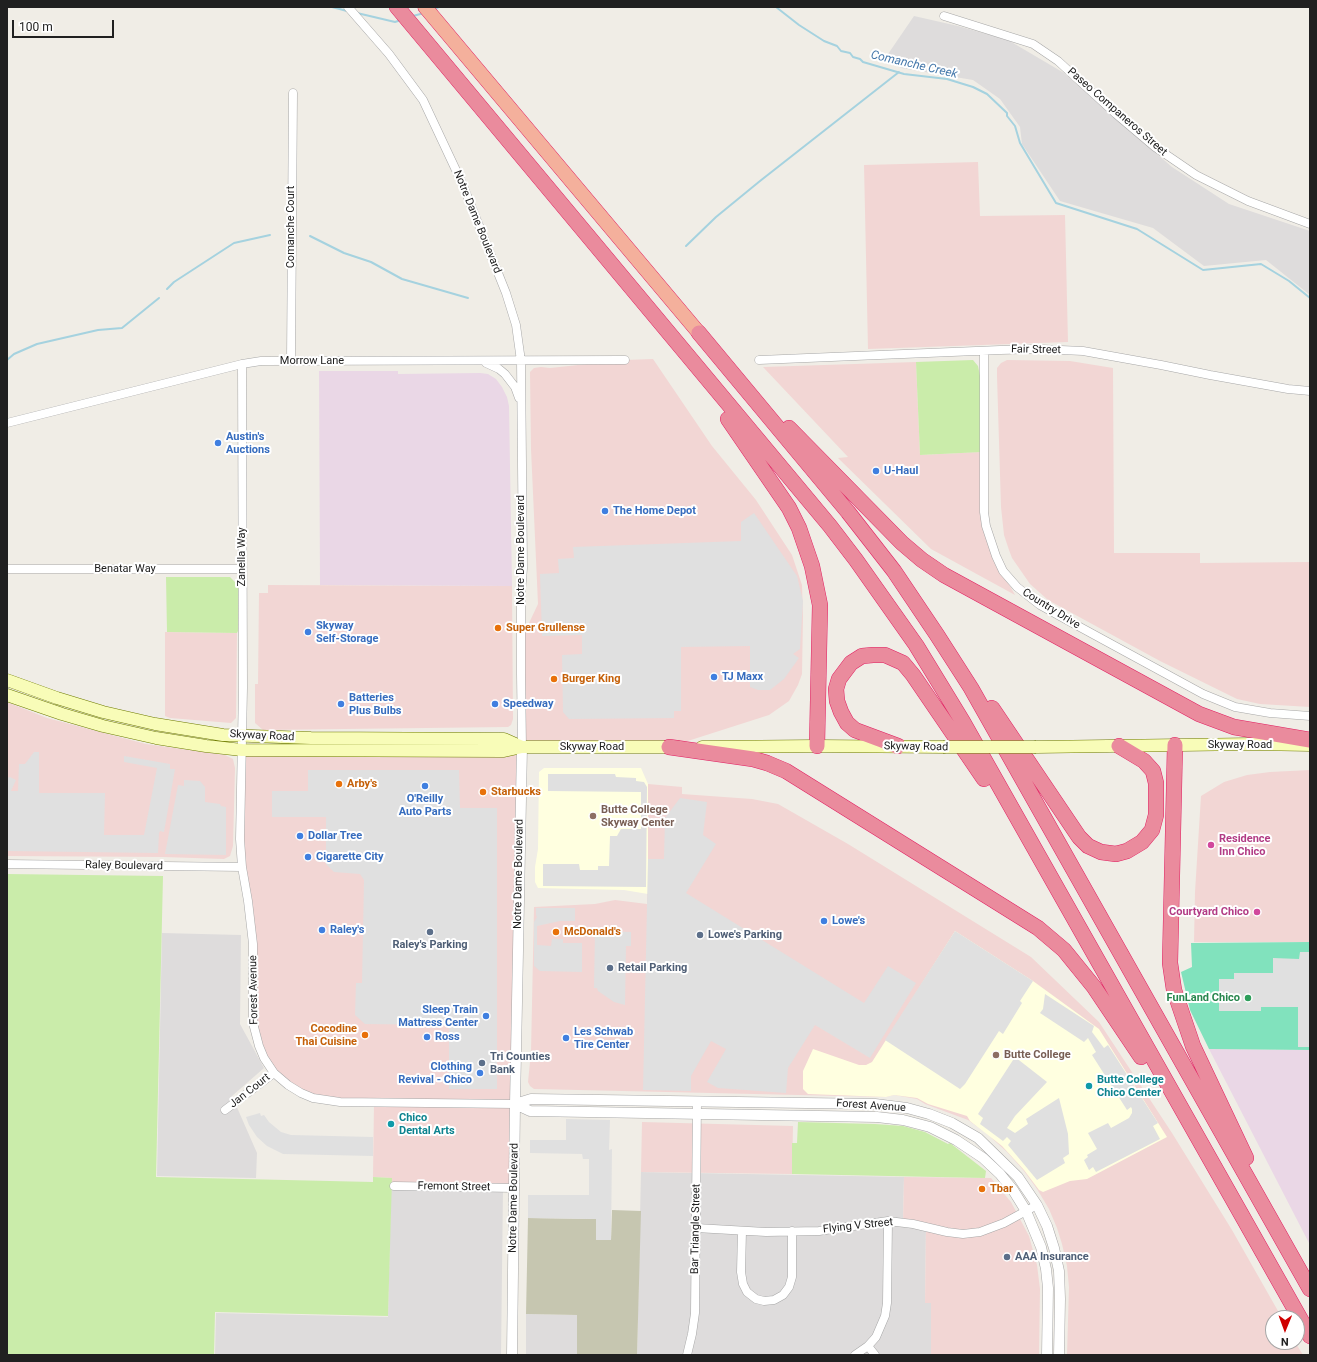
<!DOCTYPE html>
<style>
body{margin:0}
#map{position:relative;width:1317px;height:1362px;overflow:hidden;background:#f0ede6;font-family:Roboto,sans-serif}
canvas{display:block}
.frame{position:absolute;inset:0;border:8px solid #202020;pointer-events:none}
.north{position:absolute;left:1265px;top:1310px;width:40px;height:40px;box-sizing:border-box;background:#fff;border:1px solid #a6a6a6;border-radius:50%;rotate:181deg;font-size:11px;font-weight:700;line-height:16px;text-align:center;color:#202020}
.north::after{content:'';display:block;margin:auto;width:14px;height:18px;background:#cf0000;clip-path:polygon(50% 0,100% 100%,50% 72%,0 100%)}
.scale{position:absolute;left:12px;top:20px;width:102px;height:18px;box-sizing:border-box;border:2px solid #202020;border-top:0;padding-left:5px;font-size:12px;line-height:14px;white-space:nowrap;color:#202020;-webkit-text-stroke:3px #fff;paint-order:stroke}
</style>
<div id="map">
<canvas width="1317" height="1362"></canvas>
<div class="frame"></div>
<div class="north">N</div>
<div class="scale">100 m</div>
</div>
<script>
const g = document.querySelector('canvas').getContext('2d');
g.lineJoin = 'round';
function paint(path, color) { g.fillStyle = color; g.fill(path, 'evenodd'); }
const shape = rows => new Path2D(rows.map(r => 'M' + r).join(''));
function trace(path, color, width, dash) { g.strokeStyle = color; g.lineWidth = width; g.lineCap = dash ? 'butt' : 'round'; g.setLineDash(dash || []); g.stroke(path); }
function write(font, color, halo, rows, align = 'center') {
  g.font = font + ' Roboto,sans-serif'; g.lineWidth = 4; g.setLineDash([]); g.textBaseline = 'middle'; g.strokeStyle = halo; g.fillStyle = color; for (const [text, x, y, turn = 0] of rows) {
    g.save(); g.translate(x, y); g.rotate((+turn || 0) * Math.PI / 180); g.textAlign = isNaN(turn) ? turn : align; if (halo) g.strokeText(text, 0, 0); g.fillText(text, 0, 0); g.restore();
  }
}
paint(shape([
 [914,16,958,26,1008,40,1064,73,1172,167,1229,204,1310,231,1310,295,1266,260,1204,266,1153,228,1060,201,1022,144,1020,127,1000,99,973,80,901,68,886,57],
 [162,933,241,935,240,1024,264,1068,232,1096,257,1153,256,1178,157,1176],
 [641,1172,904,1177,903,1223,926,1227,925,1303,931,1303,931,1355,637,1355],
 [391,1186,503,1188,501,1355,215,1355,216,1313,388,1317],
 [526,1314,577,1315,577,1355,526,1355]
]), '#dedcdc');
paint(shape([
 [978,162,980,216,1065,215,1068,342,868,349,864,165],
 [653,359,712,446,756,500,792,555,802,585,803,616,802,674,798,685,789,701,769,715,669,747,522,747,514,1188,391,1186,391,1178,373,1177,374,1102,313,1098,274,1073,255,1034,253,944,242,867,242,750,522,747,521,640,538,604,531,449,530,372,534,368,541,367,550,368,625,360],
 [1007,360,1070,361,1113,368,1114,553,1200,553,1200,563,1310,562,1310,707,1260,704,1237,699,1160,661,1048,600,1030,584,1012,558,1009,550,1004,535,1001,507,997,376,997,368,1001,363],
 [916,362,920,455,980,452,981,514,996,561,1015,595,931,549,838,458,848,457,763,367],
 [268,585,512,586,513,719,511,725,508,727,263,730,255,723,255,684,258,684,259,593,268,593],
 [165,632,237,633,236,718,231,723,170,718,165,716],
 [7,702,47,718,146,744,225,755,233,759,235,768,233,846,230,856,224,859,163,857,7,856],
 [1310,770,1310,942,1194,942,1195,892,1201,796,1224,782,1247,775,1270,772],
 [648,784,682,787,682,794,752,799,778,804,848,844,1031,957,1099,1022,1172,1133,1232,1230,1282,1318,1273,1318,1273,1342,1295,1342,1303,1355,1067,1355,1069,1287,1067,1266,1062,1244,1057,1228,1049,1209,1037,1189,1024,1171,1007,1152,986,1133,968,1120,925,1104,917,1099,894,1095,886,1097,534,1089,530,1086,528,1082,531,1052,534,907,595,904,615,900,647,904],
 [642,1122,793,1126,792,1174,641,1172],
 [904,1177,991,1178,1011,1202,1029,1236,1037,1265,1040,1289,1039,1355,931,1355,931,1303,925,1303,926,1227,903,1223]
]), '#f2d6d4');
paint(shape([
 [319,371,398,371,398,374,480,373,488,374,496,379,502,387,507,397,509,406,512,586,320,585],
 [1209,1049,1310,1050,1310,1245]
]), '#ead7e6');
paint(shape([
 [544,768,641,768,648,784,648,894,624,890,538,888,535,882,535,867,538,849,539,772],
 [955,931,1033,981,1099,1029,1167,1137,1087,1179,1070,1181,1043,1192,1039,1190,1024,1170,1002,1146,970,1121,967,1116,928,1104,917,1098,894,1095,886,1097,808,1094,803,1089,803,1071,813,1049,859,1065,866,1065,872,1062]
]), '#ffffe0');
paint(shape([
 [612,1210,641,1211,637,1355,577,1355,577,1315,526,1314,528,1218,596,1219,611,1240]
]), '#c6c6b0');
paint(shape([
 [973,360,978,366,980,376,982,452,920,455,916,362],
 [166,577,230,577,239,586,238,631,237,633,167,632],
 [7,874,163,876,156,1177,373,1182,373,1177,392,1178,388,1316,215,1312,214,1355,7,1355],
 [798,1122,875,1124,903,1126,925,1132,948,1144,950,1143,986,1171,985,1178,792,1174,792,1143,797,1143]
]), '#caecaa');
paint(shape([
 [1310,942,1310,1050,1209,1049,1190,1010,1181,972,1192,967,1191,943]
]), '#81e2bd');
paint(shape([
 [754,513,797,576,803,601,800,649,793,654,799,658,784,679,770,690,758,690,750,687,750,646,681,647,681,711,674,711,674,718,569,719,563,712,562,655,582,654,582,635,542,636,540,574,559,573,558,559,574,558,573,547,741,541,741,522],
 [34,752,39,752,39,793,105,793,104,835,144,835,157,768,124,762,124,756,170,764,170,769,175,769,164,832,160,831,159,833,158,853,7,851,7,778,10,777,16,780,11,791,18,791,19,764,25,764],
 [308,770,459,770,460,808,497,808,497,1089,449,1089,449,1025,365,1024,355,1015,356,983,362,983,364,880,360,874,334,872,326,864,326,817,272,817,272,791,308,791],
 [548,774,615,774,616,777,636,778,636,781,644,782,647,787,646,887,543,886,543,864,579,864,580,870,598,870,598,866,609,866,610,836,617,836,621,829,641,829,641,792,548,791],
 [184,780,200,781,205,787,205,802,220,804,221,806,226,807,226,855,165,854,178,785,184,786],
 [680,798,707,802,703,835,716,844,686,893,864,1003,888,966,916,983,870,1058,815,1025,788,1068,786,1093,718,1088,707,1082,726,1049,711,1041,691,1076,691,1091,643,1090,648,859,664,859,665,818],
 [536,908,575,908,575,921,560,921,537,926,537,945,551,946,552,939,563,939,563,943,582,943,582,972,540,971,534,966,534,922,537,917,536,915],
 [595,931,631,932,631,946,626,946,625,1005,614,1002,598,991,597,988,594,988],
 [955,931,1033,981,1020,1001,1022,1003,1003,1034,999,1031,965,1084,960,1089,885,1040],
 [1300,952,1310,952,1310,1047,1298,1047,1298,1007,1261,1007,1261,1011,1219,1011,1219,979,1234,979,1234,973,1273,973,1273,958,1299,959],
 [1045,994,1094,1026,1092,1032,1104,1048,1108,1045,1158,1123,1153,1126,1160,1139,1096,1172,1093,1167,1089,1170,1084,1160,1088,1157,1087,1155,1097,1149,1088,1133,1108,1123,1111,1128,1129,1118,1132,1113,1132,1109,1131,1107,1127,1110,1092,1055,1096,1052,1088,1038,1084,1042,1040,1013,1043,1009],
 [1015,1057,1047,1082,1015,1116,1007,1128,1015,1133,1028,1124,1026,1119,1059,1098,1068,1134,1069,1154,1063,1158,1065,1163,1037,1180,1008,1145,1011,1141,1007,1137,1003,1141,980,1124,983,1118,978,1114],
 [260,1113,261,1116,264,1115,269,1122,281,1132,291,1135,373,1137,373,1156,283,1154,267,1146,257,1137,249,1125,246,1117],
 [566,1119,610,1120,609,1150,612,1149,611,1240,596,1240,596,1219,528,1218,528,1195,589,1195,589,1159,583,1159,582,1154,530,1153,530,1140,566,1140]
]), '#e0e0e0');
trace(shape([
 [332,7,347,11],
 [776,7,799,25,824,41,837,46,841,51,850,53,853,57,860,59,863,62,904,74,947,79,973,87,987,94,1007,113,1007,116,1015,126,1020,143,1056,203,1137,229,1203,270,1261,264,1289,281,1310,298],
 [434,10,439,7],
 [357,13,395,22,401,20],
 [413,16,424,13],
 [310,236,344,253,371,262,402,279,468,298],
 [686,246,716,217,760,181,899,72],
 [167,289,174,282,234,243,270,235],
 [7,360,14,354,37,344,98,330,122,328,159,298]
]), '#a5d2df', 2);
const minor = shape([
 [348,7,389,54,423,100,462,183,506,293,516,325,521,361,523,568,521,594,521,674,522,747],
 [944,16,1033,44,1058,61,1116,114,1155,147,1196,175,1248,201,1310,224],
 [984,351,984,512,986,526,996,556,1003,571,1017,587,1040,605,1067,620,1203,694,1235,707,1270,713,1310,716],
 [759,360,1000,350,1039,349,1083,351,1161,365,1210,375,1288,389,1310,391],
 [291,361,293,93],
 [486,363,499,369,505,374,515,387,519,398],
 [242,364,243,688,240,839,242,867,248,901,253,944,253,1023,259,1046,264,1058,274,1073,288,1085,301,1093,313,1098,340,1102,515,1104],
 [7,423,242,364,261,361,625,360],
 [7,569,242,569],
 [7,864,242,867],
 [225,1110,274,1073],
 [394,1186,514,1188],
 [696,1228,766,1232,819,1231,888,1221,913,1224,947,1232,963,1234,980,1232,1004,1223,1037,1205],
 [742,1231,741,1272,743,1284,747,1292,756,1299,764,1301,774,1300,783,1295,789,1287,792,1277,792,1231],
 [868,1346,875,1355],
 [687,1355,692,1334,695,1313,697,1102],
 [855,1355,868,1346,876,1337,885,1316,887,1303,888,1221]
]);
const tertiary = shape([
 [515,1104,531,1099,875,1104,907,1108,929,1114,952,1123,978,1138,1018,1177,1037,1205,1047,1226,1054,1248,1059,1271,1060,1299,1059,1355],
 [515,1104,530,1111,877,1117,903,1120,930,1127,956,1140,983,1158,1000,1174,1013,1190,1026,1211,1041,1247,1046,1269,1048,1288,1047,1355],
 [512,1355,515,1104,522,747]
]);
const secondary = shape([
 [7,680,57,698,103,712,155,724,223,735,311,738,504,739,522,747],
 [7,695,62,714,103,726,156,738,206,746,242,750,504,751,522,747,678,747],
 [702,747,817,746,943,747],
 [1036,747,1252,744,1310,745]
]);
const trunk = shape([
 [425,7,699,333]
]);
const motorway = shape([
 [397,7,830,526,856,560,916,645,963,722,1310,1336],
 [699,333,848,512,894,571,937,635,971,688,1310,1289],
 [728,419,789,508,799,528,812,566,820,605,817,746],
 [789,428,902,543,922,560,944,575,1199,714,1234,727,1310,740],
 [992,708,1079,837,1088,846,1101,852,1116,854,1127,851,1142,842,1152,830,1156,815,1156,783,1153,771,1144,761,1119,746],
 [1175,745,1170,963,1174,990,1193,1046,1246,1158],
 [898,746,855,730,847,723,841,712,837,701,836,689,839,679,851,663,862,656,873,655,885,655,903,663,913,675,984,779],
 [669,747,753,759,767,763,786,771,1038,928,1064,950,1094,987,1141,1057]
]);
trace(minor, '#a7a7a7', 9);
trace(tertiary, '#a7a7a7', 11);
trace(secondary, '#6f7c01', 13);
trace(trunk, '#e12062', 15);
trace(motorway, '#e12062', 16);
trace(minor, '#fff', 8);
trace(tertiary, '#fff', 10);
trace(secondary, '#f8fcb8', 12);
trace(trunk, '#f4b09c', 14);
trace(motorway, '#ea8b9d', 15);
const secondaryBridge = shape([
 [943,747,1036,747]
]);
trace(secondaryBridge, '#6f7c01', 13, []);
trace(secondaryBridge, '#f8fcb8', 12);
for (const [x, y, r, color] of [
 [218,443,4,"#3f7fe0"],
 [876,471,4,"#3f7fe0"],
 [605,511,4,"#3f7fe0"],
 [498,628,4,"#e8710a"],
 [308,632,4,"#3f7fe0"],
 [714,677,4,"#3f7fe0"],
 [554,679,4,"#e8710a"],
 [341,704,4,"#3f7fe0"],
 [495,704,4,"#3f7fe0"],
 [339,784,4,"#e8710a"],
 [425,786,4,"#3f7fe0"],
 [483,792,4,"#e8710a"],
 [593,816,4,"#8d6e63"],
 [300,836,4,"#3f7fe0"],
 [1211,845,4,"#d1479c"],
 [308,857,4,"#3f7fe0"],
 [1257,912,4,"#d1479c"],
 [824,921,4,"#3f7fe0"],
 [322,930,4,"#3f7fe0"],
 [430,932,4,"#5c6f8a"],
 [556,932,4,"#e8710a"],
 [700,935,4,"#5c6f8a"],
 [610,968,4,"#5c6f8a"],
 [1248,998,4,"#2e9e5b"],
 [486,1016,4,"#3f7fe0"],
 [365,1035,4,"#e8710a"],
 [427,1037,4,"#3f7fe0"],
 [566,1038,4,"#3f7fe0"],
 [996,1055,4,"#8d6e63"],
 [482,1063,4,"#5c6f8a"],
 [480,1073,4,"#3f7fe0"],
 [1089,1086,4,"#0f9aa8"],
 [391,1124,4,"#0f9aa8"],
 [982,1189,4,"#e8710a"],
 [1007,1257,4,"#5c6f8a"]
]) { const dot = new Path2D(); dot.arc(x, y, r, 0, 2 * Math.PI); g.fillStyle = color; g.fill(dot); trace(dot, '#fff', 1.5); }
write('11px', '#202020', '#fff', [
 ["Paseo Companeros Street",1117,112,41],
 ["Notre Dame Boulevard",477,222,68],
 ["Comanche Court",291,227,-90],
 ["Fair Street",1036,350,1],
 ["Morrow Lane",312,361],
 ["Notre Dame Boulevard",521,550,-90],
 ["Zanella Way",242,557,-90],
 ["Benatar Way",125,569],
 ["Country Drive",1051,609,32],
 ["Skyway Road",262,736,3],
 ["Skyway Road",1240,745],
 ["Skyway Road",592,747],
 ["Skyway Road",916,747,1],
 ["Raley Boulevard",124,866,1],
 ["Notre Dame Boulevard",519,874,-89],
 ["Forest Avenue",254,990,-91],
 ["Jan Court",250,1091,-38],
 ["Forest Avenue",871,1106,4],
 ["Fremont Street",454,1187,1],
 ["Notre Dame Boulevard",514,1198,-89],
 ["Flying V Street",858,1226,-6],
 ["Bar Triangle Street",696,1229,-89]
]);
write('bold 11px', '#366cbe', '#fff', [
 ["Austin's",226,437],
 ["Auctions",226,450],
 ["U-Haul",884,471],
 ["The Home Depot",613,511],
 ["Skyway",316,626],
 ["Self-Storage",316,639],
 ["TJ Maxx",722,677],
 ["Batteries",349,698],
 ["Plus Bulbs",349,711],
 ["Speedway",503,704],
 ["O'Reilly",425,799,"center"],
 ["Auto Parts",425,812,"center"],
 ["Dollar Tree",308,836],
 ["Cigarette City",316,857],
 ["Lowe's",832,921],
 ["Raley's",330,930],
 ["Sleep Train",478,1010,"right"],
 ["Mattress Center",478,1023,"right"],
 ["Les Schwab",574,1032],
 ["Tire Center",574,1045],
 ["Ross",435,1037],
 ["Clothing",472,1067,"right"],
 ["Revival - Chico",472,1080,"right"]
], 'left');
write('bold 11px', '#c56008', '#fff', [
 ["Super Grullense",506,628],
 ["Burger King",562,679],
 ["Arby's",347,784],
 ["Starbucks",491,792],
 ["McDonald's",564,932],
 ["Cocodine",357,1029,"right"],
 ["Thai Cuisine",357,1042,"right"],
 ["Tbar",990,1189]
], 'left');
write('bold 11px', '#785e54', '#fff', [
 ["Butte College",601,810],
 ["Skyway Center",601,823],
 ["Butte College",1004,1055]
], 'left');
write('bold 11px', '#b23c85', '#fff', [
 ["Residence",1219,839],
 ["Inn Chico",1219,852],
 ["Courtyard Chico",1249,912,"right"]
], 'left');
write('bold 11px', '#4e5e75', '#fff', [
 ["Lowe's Parking",708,935],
 ["Raley's Parking",430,945,"center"],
 ["Retail Parking",618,968],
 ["Tri Counties",490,1057],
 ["Bank",490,1070],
 ["AAA Insurance",1015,1257]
], 'left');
write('bold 11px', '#27864d', '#fff', [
 ["FunLand Chico",1240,998]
], 'right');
write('bold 11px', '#0d838f', '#fff', [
 ["Butte College",1097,1080],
 ["Chico Center",1097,1093],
 ["Chico",399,1118],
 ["Dental Arts",399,1131]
], 'left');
write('italic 12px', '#4578ab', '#fff', [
 ["Comanche Creek",914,65,13]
]);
</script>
